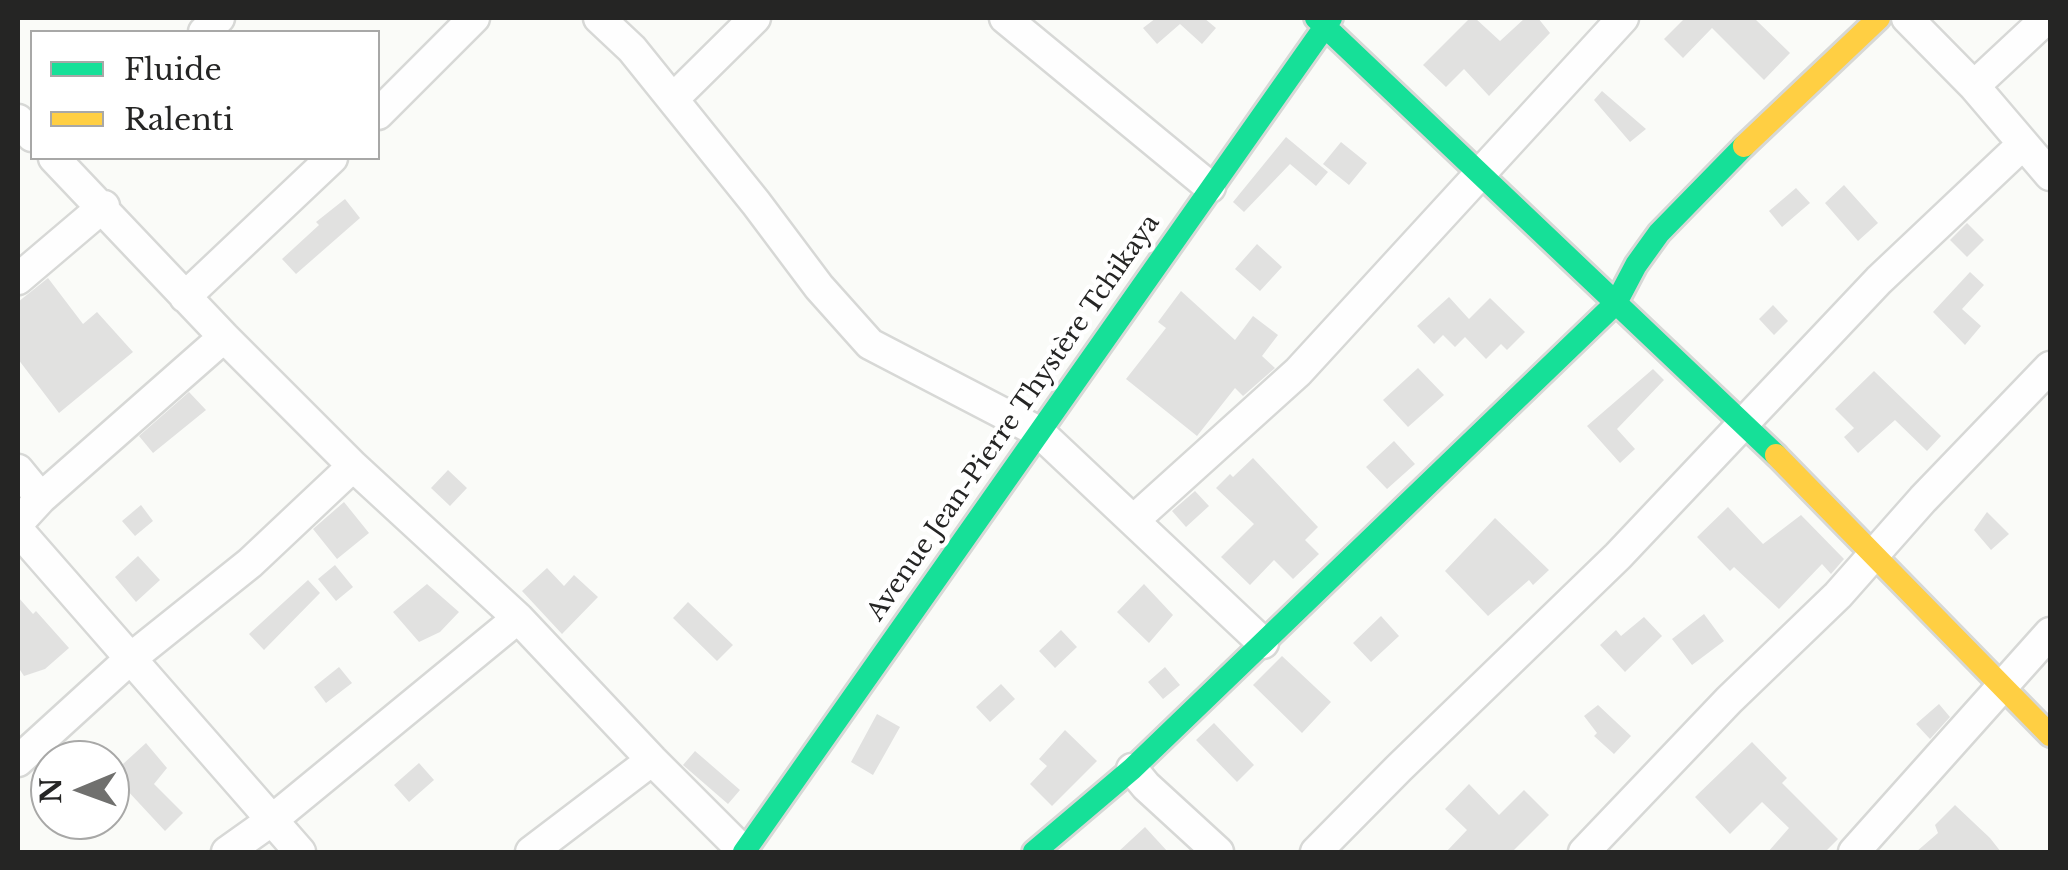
<!DOCTYPE html>
<meta charset="utf-8">
<style>
body{margin:0}
#map{position:relative;width:2068px;height:870px;overflow:hidden;background:#fafbf8;font-family:"Libre Baskerville",serif}
canvas{display:block}
.frame{position:absolute;inset:0;border:20px solid #252524;pointer-events:none}
.legend{position:absolute;left:30px;top:30px;width:350px;height:130px;box-sizing:border-box;background:#fff;border:2px solid #a8a8a7;margin:0;padding:12px 18px;list-style:none;font-size:30px;color:#252524}
.legend li{display:flex;align-items:center;gap:20px;height:50px}
.legend b{width:50px;border:2px solid #a8a8a7}
.north{position:absolute;left:30px;top:740px;width:100px;height:100px;box-sizing:border-box;background:#fff;border:2px solid #a8a8a7;border-radius:50%;rotate:269deg;font-size:28px;font-weight:700;line-height:40px;text-align:center;color:#252524}
.north::after{content:'';display:block;margin:auto;width:35px;height:45px;background:#70706e;clip-path:polygon(50% 0,100% 100%,50% 72%,0 100%)}
</style>
<div id="map">
<canvas width="2068" height="870"></canvas>
<div class="frame"></div>
<ul class="legend">
<li><b style="height:12px;background:#16e098"></b>Fluide</li>
<li><b style="height:12px;background:#ffcf43"></b>Ralenti</li>
</ul>
<div class="north">N</div>
</div>
<script>
const g = document.querySelector('canvas').getContext('2d');
g.lineJoin = 'round';
function paint(path, color) { g.fillStyle = color; g.fill(path, 'evenodd'); }
const shape = rows => new Path2D(rows.map(r => 'M' + r).join(''));
function trace(path, color, width, dash) { g.strokeStyle = color; g.lineWidth = width; g.lineCap = dash ? 'butt' : 'round'; g.setLineDash(dash || []); g.stroke(path); }
function write(font, color, halo, rows, align = 'center') {
  g.font = font + ' "Libre Baskerville",serif'; g.lineWidth = 9; g.setLineDash([]); g.textBaseline = 'middle'; g.strokeStyle = halo; g.fillStyle = color; for (const [text, x, y, turn = 0] of rows) {
    g.save(); g.translate(x, y); g.rotate((+turn || 0) * Math.PI / 180); g.textAlign = isNaN(turn) ? turn : align; if (halo) g.strokeText(text, 0, 0); g.fillText(text, 0, 0); g.restore();
  }
}
paint(shape([
 [1156,18,1204,18,1216,28,1202,44,1180,24,1157,44,1143,28],
 [1470,18,1475,18,1500,41,1525,18,1538,18,1550,33,1489,96,1464,69,1446,87,1423,65],
 [1685,18,1754,18,1790,53,1764,80,1712,28,1683,58,1664,39],
 [1602,91,1646,129,1630,142,1594,100],
 [1286,137,1328,172,1316,186,1290,164,1244,212,1233,202],
 [1341,142,1367,163,1349,185,1323,164],
 [1844,185,1878,223,1858,241,1825,203],
 [1796,188,1810,203,1782,227,1769,211],
 [345,199,360,218,296,274,282,259,319,225,316,222],
 [1967,223,1984,240,1967,257,1950,240],
 [1257,244,1282,267,1260,291,1235,269],
 [1970,272,1984,285,1962,309,1981,326,1965,345,1933,312],
 [48,278,83,324,97,312,133,352,59,413,18,359,18,302],
 [1181,291,1235,340,1253,316,1278,335,1262,356,1275,368,1243,396,1235,388,1197,436,1126,379,1166,328,1158,322],
 [1449,297,1469,319,1490,298,1525,332,1507,350,1501,344,1486,359,1465,337,1455,347,1443,335,1434,344,1417,326],
 [1773,305,1788,321,1774,335,1759,319],
 [1418,368,1444,395,1408,427,1383,400],
 [1653,369,1664,380,1617,429,1635,449,1620,463,1587,426],
 [1874,371,1941,436,1927,451,1895,420,1858,453,1844,437,1854,428,1835,409],
 [189,392,206,410,153,453,139,436],
 [1394,441,1415,464,1387,489,1366,467],
 [1253,458,1318,527,1305,540,1319,554,1293,579,1274,560,1250,585,1221,557,1254,524,1216,488,1230,474,1233,477],
 [448,470,467,488,450,506,431,488],
 [1195,491,1209,506,1186,527,1172,511],
 [344,502,369,533,337,559,313,529],
 [141,505,153,521,135,536,122,521],
 [1728,507,1763,544,1801,515,1844,559,1831,574,1822,564,1779,609,1734,567,1730,571,1697,537],
 [1987,512,2009,534,1991,550,1974,530],
 [1495,518,1549,570,1533,585,1529,580,1488,616,1445,571],
 [138,556,160,580,136,602,115,577],
 [335,565,353,587,336,601,318,579],
 [547,568,564,586,574,575,598,597,562,634,522,591],
 [308,580,320,593,264,650,249,634],
 [427,584,459,612,440,632,419,642,393,612],
 [1144,584,1173,615,1149,643,1117,612],
 [18,597,33,614,36,611,69,648,45,669,24,676,18,667],
 [688,602,733,645,717,661,673,618],
 [1704,614,1724,641,1692,665,1672,639],
 [1381,616,1399,636,1371,662,1353,643],
 [1644,617,1662,636,1625,672,1600,645,1616,630,1621,636],
 [1061,630,1077,647,1055,668,1039,651],
 [1282,656,1331,702,1302,733,1253,685],
 [339,667,352,683,326,703,314,687],
 [1165,667,1180,685,1163,699,1148,682],
 [1001,684,1015,699,990,722,976,707],
 [1939,704,1950,717,1930,739,1916,724],
 [1598,705,1631,736,1614,754,1594,736,1597,733,1584,716],
 [877,714,900,727,873,775,851,762],
 [1214,723,1254,765,1237,782,1196,740],
 [1065,730,1097,761,1052,806,1030,784,1047,766,1039,759],
 [1752,742,1787,778,1782,783,1838,839,1825,852,1768,852,1789,828,1762,802,1730,834,1695,797],
 [146,743,167,768,154,784,183,813,165,831,112,774],
 [695,751,740,790,728,804,683,765],
 [419,763,434,780,409,802,394,785],
 [1469,784,1499,815,1524,790,1549,815,1512,852,1446,852,1467,830,1445,809],
 [1955,805,1990,838,2001,852,1916,852,1938,833,1935,825],
 [1145,827,1168,852,1118,852]
]), '#e1e1e0');
const street = shape([
 [599,18,632,49,756,203,819,287,870,344,1039,432,1263,643],
 [1005,18,1210,187],
 [1907,18,1974,86,2050,175],
 [204,32,219,18],
 [1974,86,2047,18],
 [673,99,755,18],
 [378,114,474,18],
 [18,120,32,136],
 [54,158,224,337,353,466,518,618,652,760,744,852],
 [18,279,104,206],
 [185,297,332,158],
 [18,470,41,498],
 [1134,520,1298,372,1623,18],
 [18,523,41,498,224,337],
 [18,530,300,852],
 [18,761,130,659,250,563,353,466],
 [1132,769,1146,786,1218,852],
 [227,852,272,820,518,618],
 [531,852,652,760],
 [1316,852,1399,768,1618,556,1879,280,2023,144],
 [1584,852,1729,700,1838,595,1923,499,2050,367],
 [1854,852,2050,633]
]);
const fast = shape([
 [1316,18,1776,455],
 [744,852,1331,18],
 [1034,852,1132,769,1616,303,1636,265,1659,233,1744,146]
]);
const slow = shape([
 [1744,146,1879,18],
 [1776,455,2050,735]
]);
trace(street, '#d7d8d6', 35);
trace(fast, '#d7d8d6', 28);
trace(slow, '#d7d8d6', 28);
trace(street, '#fefefe', 30);
trace(fast, '#16e098', 22);
trace(slow, '#ffcf43', 22);
write('25px', '#252524', '#fff', [
 ["Avenue Jean-Pierre Thystère Tchikaya",1014,418,-55]
]);
</script>
